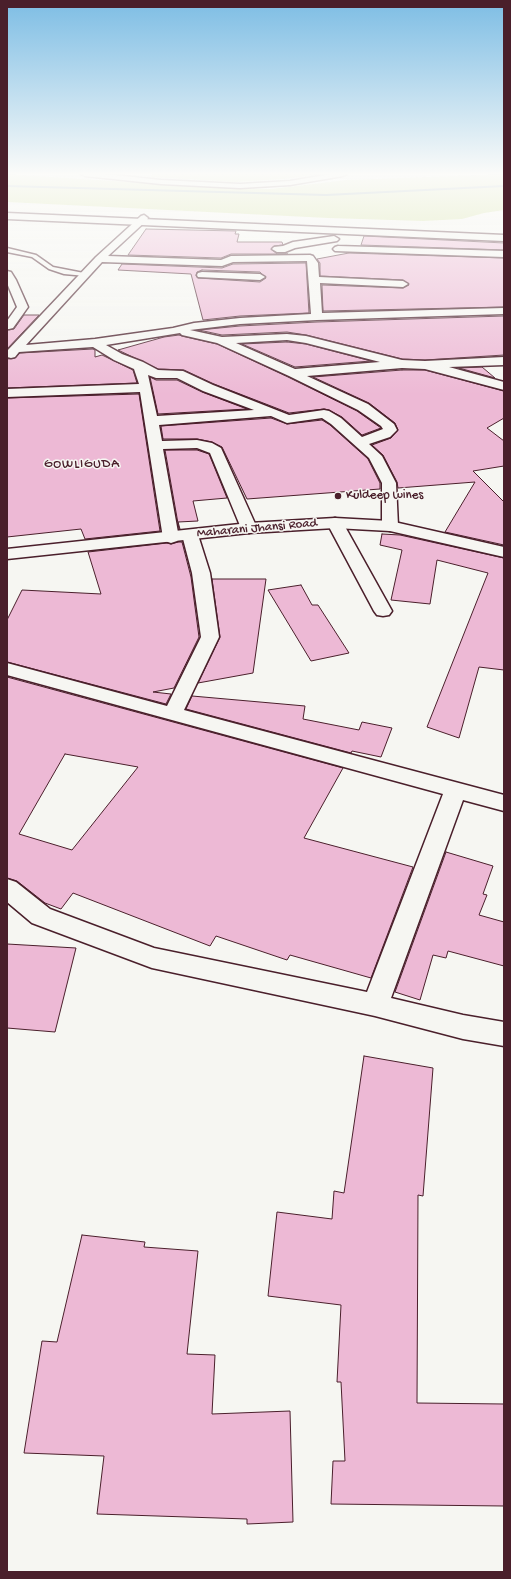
<!DOCTYPE html>
<style>
body{margin:0}
#map{position:relative;width:511px;height:1579px;overflow:hidden;background:#f6f6f2;font-family:"Gochi Hand",sans-serif}
canvas{display:block}
.frame{position:absolute;inset:0;border:8px solid #4a1f2b;pointer-events:none}
</style>
<div id="map">
<canvas width="511" height="1579"></canvas>
<div class="frame"></div>
</div>
<script>
const g = document.querySelector('canvas').getContext('2d');
g.lineJoin = 'round';
function paint(path, color) { g.fillStyle = color; g.fill(path, 'evenodd'); }
const shape = rows => new Path2D(rows.map(r => 'M' + r).join(''));
function trace(path, color, width, dash) { g.strokeStyle = color; g.lineWidth = width; g.lineCap = dash ? 'butt' : 'round'; g.setLineDash(dash || []); g.stroke(path); }
function write(font, color, halo, rows, align = 'center') {
  g.font = font + ' "Gochi Hand",sans-serif'; g.lineWidth = 3; g.setLineDash([]); g.textBaseline = 'middle'; g.strokeStyle = halo; g.fillStyle = color; for (const [text, x, y, turn = 0] of rows) {
    g.save(); g.translate(x, y); g.rotate((+turn || 0) * Math.PI / 180); g.textAlign = isNaN(turn) ? turn : align; if (halo) g.strokeText(text, 0, 0); g.fillText(text, 0, 0); g.restore();
  }
}
paint(shape([
 [7,174,219,188,271,189,347,180,504,174,504,210,484,213,462,219,423,221,328,218,7,202],
 [153,174,320,174,284,179,235,182,150,177]
]), '#cede92');
paint(shape([
 [7,185,326,194,504,185,504,187,326,196,7,187,7,185]
]), '#698696');
const building = shape([
 [146,229,236,231,235,234,239,234,237,242,282,242,283,245,274,246,271,249,277,254,288,254,231,254,221,258,128,255,146,229],
 [364,236,504,243,504,250,361,245,364,236],
 [349,253,504,258,504,307,323,311,322,285,403,288,409,285,403,280,320,276,320,263,317,259,349,253],
 [306,263,309,313,240,316,203,320,191,274,118,270,122,264,222,268,233,264,306,263],
 [202,270,260,272,266,278,260,282,198,278,196,276,197,272,202,270],
 [24,315,39,315,7,349,7,330,14,329,24,315],
 [504,316,504,355,425,360,402,359,306,335,287,332,222,335,199,330,240,326,317,322,504,316],
 [179,335,182,336,217,344,288,377,357,411,381,428,362,435,342,417,329,410,324,409,289,413,214,384,184,370,158,369,118,350,164,337,179,335],
 [287,342,306,344,371,361,295,367,242,344,287,342],
 [93,349,95,350,95,357,102,355,133,370,137,383,7,388,7,359,15,358,20,353,93,349],
 [482,367,495,378,459,368,482,367],
 [402,370,425,370,504,391,504,418,487,428,504,441,504,466,473,471,504,502,504,545,445,532,475,482,398,488,397,482,383,455,372,445,391,438,398,430,395,423,369,403,313,377,402,370],
 [150,377,156,380,177,380,202,392,247,409,158,414,150,377],
 [139,394,160,531,85,539,81,529,7,537,7,398,139,394],
 [271,418,287,424,322,420,330,425,368,459,380,483,380,489,247,499,222,447,212,442,197,439,163,439,161,426,271,418],
 [165,450,197,450,209,454,227,498,193,501,198,521,178,522,180,529,179,529,165,450],
 [382,534,400,535,504,558,504,670,479,667,459,738,427,727,488,573,437,560,430,604,391,600,402,550,380,545,382,534],
 [178,542,182,542,191,577,199,637,174,688,153,692,171,694,166,704,7,662,7,620,22,590,101,594,88,552,167,543,171,544,178,542],
 [212,579,266,579,253,673,198,683,220,637,212,579],
 [301,585,312,605,318,605,349,653,311,661,268,590,301,585],
 [7,677,343,768,304,838,413,867,371,978,290,955,287,960,216,936,210,946,73,893,61,909,45,903,17,881,7,878,7,677],
 [65,754,138,767,72,850,19,834,65,754],
 [192,696,305,706,303,719,359,730,362,722,392,728,381,757,352,751,351,753,186,709,192,696],
 [446,852,493,866,483,894,487,895,479,915,504,922,504,966,448,951,446,958,433,955,420,1000,395,992,446,852],
 [7,944,76,948,55,1032,7,1028,7,944],
 [364,1056,433,1068,423,1196,418,1195,417,1403,504,1404,504,1506,331,1504,333,1461,345,1461,341,1382,337,1382,341,1305,268,1296,277,1212,332,1219,334,1191,344,1193,364,1056],
 [82,1235,145,1242,144,1247,198,1251,187,1354,215,1355,212,1414,290,1411,293,1522,247,1524,247,1519,97,1514,104,1456,24,1453,42,1341,57,1342,82,1235]
]);
paint(building, '#edb9d5');
trace(building, '#4a1f2b', 1);
const service = shape([
 [7,248,36,255,53,267,89,274,86,276,64,274,49,269,32,257,7,252,7,248]
]);
const minor = shape([
 [144,215,148,218,147,220,108,256,221,260,231,256,310,255,313,256,318,263,319,277,403,281,408,284,403,287,320,283,322,313,504,308,504,314,317,320,240,324,190,330,222,337,287,334,306,336,402,360,425,361,504,357,504,365,449,367,504,382,504,390,425,369,402,368,307,376,368,404,394,424,397,430,390,437,369,444,382,456,396,483,398,526,396,529,390,531,384,529,382,526,382,483,369,458,331,424,322,418,287,423,271,416,159,425,162,441,197,440,212,443,221,448,257,528,255,531,249,533,243,531,241,528,210,453,197,448,163,449,179,538,177,541,171,543,165,541,163,538,140,392,7,397,7,389,139,384,134,369,114,360,93,347,19,352,15,357,11,358,7,357,7,351,96,257,141,216,144,215],
 [307,261,311,314,240,318,194,323,173,328,95,339,26,345,102,262,222,266,233,262,307,261],
 [180,333,182,335,217,343,289,376,358,410,381,426,383,429,362,437,341,418,329,411,324,410,289,415,213,385,183,371,158,370,143,362,122,354,106,345,180,333],
 [287,340,306,343,380,362,295,369,236,343,287,340],
 [148,375,156,378,177,378,203,391,254,410,157,416,148,375],
 [334,236,339,239,337,241,295,248,285,252,277,252,272,249,274,247,283,246,293,242,334,236],
 [338,246,504,251,504,257,335,251,333,249,335,247,338,246],
 [7,271,11,272,16,280,28,307,13,328,9,329,7,329,7,321,17,307,7,283,7,271],
 [202,272,260,274,265,277,260,280,198,277,197,275,198,273,202,272],
 [335,518,341,520,343,523,392,611,389,615,383,616,377,615,374,611,327,523,329,520,335,518],
 [190,530,196,532,198,535,210,573,219,637,184,710,504,795,504,811,463,800,391,998,463,1015,504,1022,504,1046,463,1039,375,1016,152,968,32,923,7,902,7,879,16,882,50,909,154,948,367,992,443,794,7,675,7,663,167,706,201,637,192,573,182,535,184,532,190,530]
]);
const tertiary = shape([
 [81,174,105,174,161,180,240,184,290,181,331,174,347,174,343,176,290,185,240,188,161,184,85,176,81,174],
 [335,518,390,521,504,547,504,557,390,531,335,528,249,533,7,559,7,549,249,523,335,518]
]);
const trunk = shape([
 [7,213,504,235,504,241,7,219,7,213]
]);
trace(service, '#4a1f2b', 3);
trace(minor, '#4a1f2b', 3);
trace(tertiary, '#4a1f2b', 3);
trace(trunk, '#4a1f2b', 3);
paint(service, '#f6f6f2');
paint(minor, '#f6f6f2');
paint(tertiary, '#f6f6f2');
paint(trunk, '#f6f6f2');
const sky = g.createLinearGradient(0, 0, 0, 395);
sky.addColorStop(0, '#7dbde4');
sky.addColorStop(0.44, '#fbfbf9');
sky.addColorStop(1, '#fbfbf900');
g.fillStyle = sky;
g.fillRect(0, 0, 511, 395);
for (const [x, y, r, color] of [
 [338,496,4,"#4a1f2b"]
]) { const dot = new Path2D(); dot.arc(x, y, r, 0, 2 * Math.PI); g.fillStyle = color; g.fill(dot); trace(dot, '#f6f6f2', 1.5); }
g.letterSpacing = '1px';
write('13px', '#4a1f2b', '#f6f6f2', [
 ["GOWLIGUDA",82,465]
]);
g.letterSpacing = '0px';
write('13px', '#4a1f2b', '#f6f6f2', [
 ["Kuldeep wines",346,496]
], 'left');
write('13px', '#4a1f2b', '#f6f6f2', [
 ["Maharani Jhansi Road",257,529,-5]
]);
</script>
